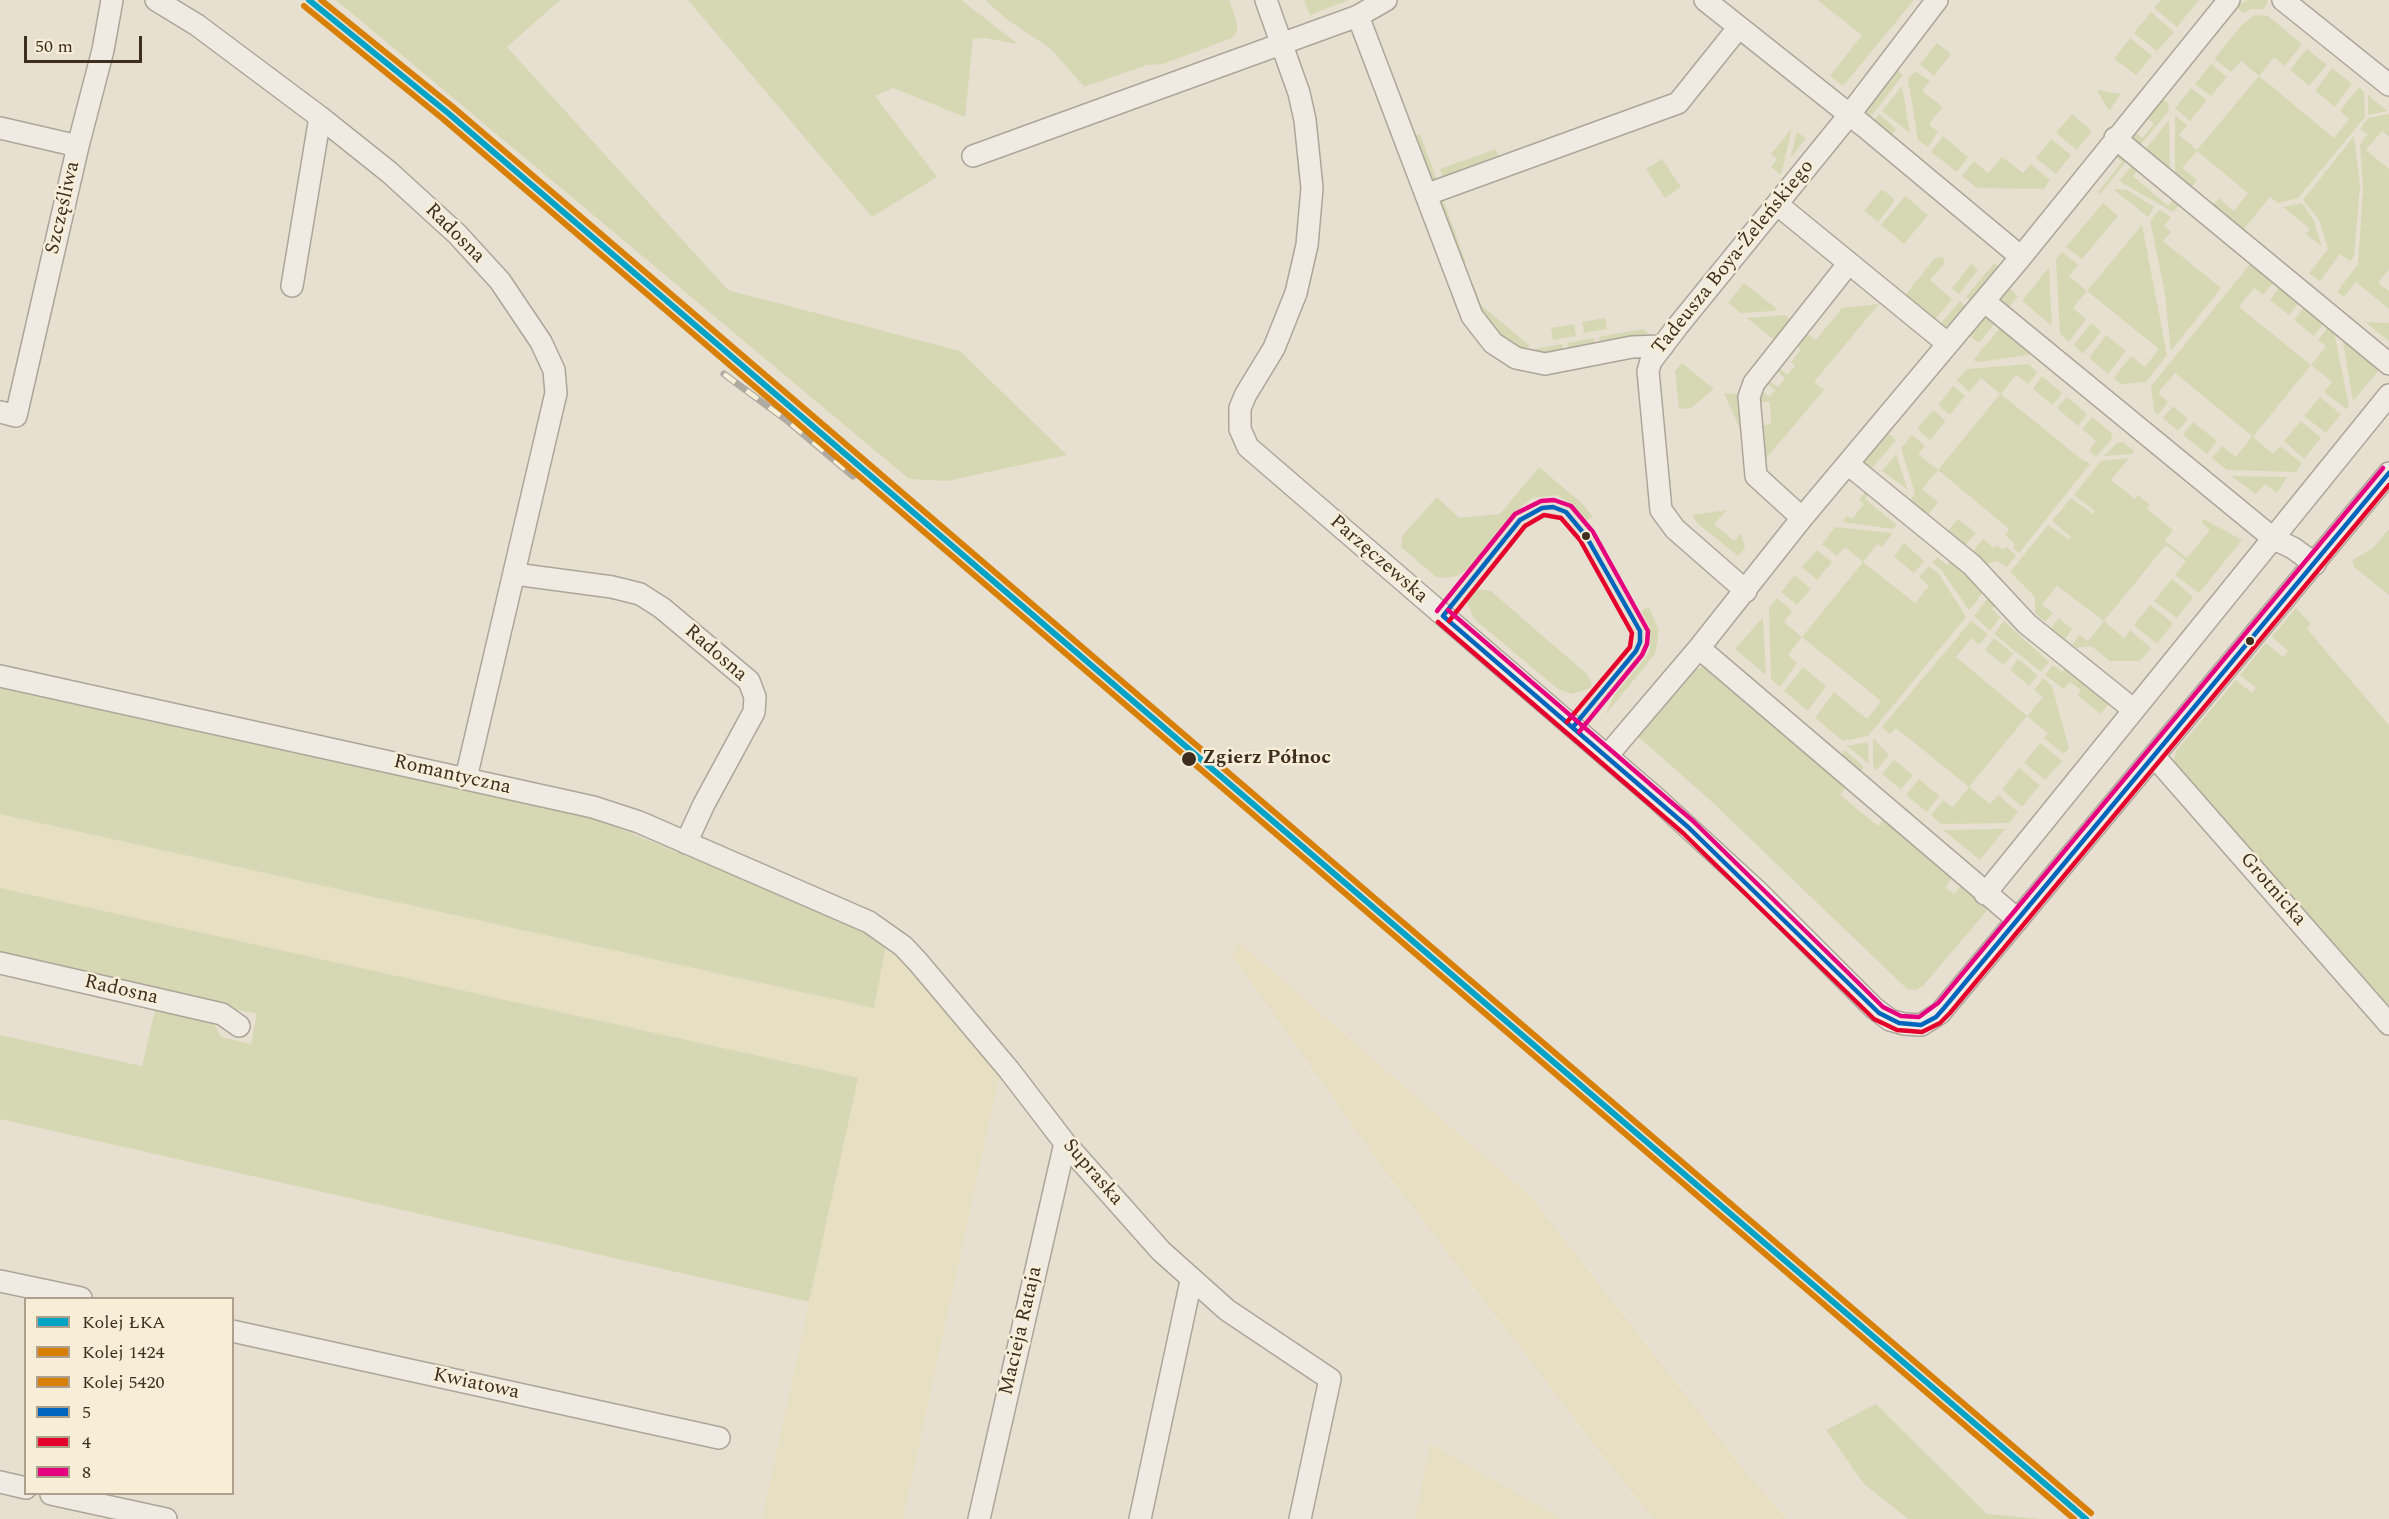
<!DOCTYPE html>
<meta charset="utf-8">
<style>
body{margin:0}
#map{position:relative;width:2389px;height:1519px;overflow:hidden;background:#e7e0d1;font-family:Spectral,serif}
canvas{display:block}
.legend{position:absolute;left:24px;top:1297px;width:210px;height:198px;box-sizing:border-box;background:#f7eed8;border:2px solid #ada18e;margin:0;padding:8px 10px;list-style:none;font-size:18px;color:#3d2e20}
.legend li{display:flex;align-items:center;gap:12px;height:30px}
.legend b{width:30px;border:2px solid #ada18e}
.scale{position:absolute;left:24px;top:36px;width:118px;height:27px;box-sizing:border-box;border:3px solid #3d2e20;border-top:0;padding-left:8px;font-size:18px;line-height:21px;white-space:nowrap;color:#3d2e20;-webkit-text-stroke:4px #f7eed8;paint-order:stroke}
</style>
<div id="map">
<canvas width="2389" height="1519"></canvas>
<ul class="legend">
<li><b style="height:8px;background:#03a3c5"></b>Kolej ŁKA</li>
<li><b style="height:8px;background:#d88006"></b>Kolej 1424</li>
<li><b style="height:8px;background:#d88006"></b>Kolej 5420</li>
<li><b style="height:8px;background:#0065bd"></b>5</li>
<li><b style="height:8px;background:#e4002b"></b>4</li>
<li><b style="height:8px;background:#e5007d"></b>8</li>
</ul>
<div class="scale">50 m</div>
</div>
<script>
const g = document.querySelector('canvas').getContext('2d');
g.lineJoin = 'round';
function paint(path, color) { g.fillStyle = color; g.fill(path, 'evenodd'); }
const shape = rows => new Path2D(rows.map(r => 'M' + r).join(''));
function trace(path, color, width, dash) { g.strokeStyle = color; g.lineWidth = width; g.lineCap = dash ? 'butt' : 'round'; g.setLineDash(dash || []); g.stroke(path); }
function write(font, color, halo, rows, align = 'center') {
  g.font = font + ' Spectral,serif'; g.lineWidth = 5; g.setLineDash([]); g.textBaseline = 'middle'; g.strokeStyle = halo; g.fillStyle = color; for (const [text, x, y, turn = 0] of rows) {
    g.save(); g.translate(x, y); g.rotate((+turn || 0) * Math.PI / 180); g.textAlign = isNaN(turn) ? turn : align; if (halo) g.strokeText(text, 0, 0); g.fillText(text, 0, 0); g.restore();
  }
}
paint(shape([
 [0,814,873,1008,886,944,1000,1073,903,1519,762,1519,858,1078,0,888],
 [1238,941,1531,1197,1748,1475,1787,1519,1654,1519,1610,1465,1382,1167,1232,955],
 [1430,1444,1563,1519,1415,1519]
]), '#e6dfc2');
paint(shape([
 [336,0,560,0,507,47,728,290,960,351,1067,455,947,481,909,479],
 [688,0,961,0,1018,44,984,38,973,39,965,117,893,88,875,96,937,177,872,217],
 [985,0,1229,0,1237,22,1237,31,1232,38,1163,64,1147,65,1084,87,1051,49,1009,21],
 [1304,0,1349,0,1310,15],
 [1817,0,1914,0,1843,86,1830,76,1862,35],
 [2161,0,2199,0,2177,27,2154,8],
 [2248,0,2268,0,2264,9,2250,9,2243,13,2236,6],
 [2151,12,2174,32,2157,51,2134,33],
 [2254,15,2268,16,2302,44,2285,66,2274,57,2259,76,2334,138,2349,119,2340,111,2359,87,2364,92,2365,117,2298,198,2278,203,2270,197,2243,230,2212,206,2219,198,2234,211,2248,193,2197,151,2182,168,2197,180,2191,188,2175,175,2175,115,2187,125,2179,135,2197,150,2259,76,2241,61,2231,72,2214,59,2241,26],
 [2130,38,2152,56,2136,75,2114,59],
 [1937,43,1951,54,1934,76,1920,64],
 [2307,49,2327,65,2309,86,2290,70],
 [2211,64,2227,77,2211,96,2195,84],
 [1894,68,1903,75,1868,120,1864,113,1865,105],
 [2332,68,2352,84,2335,107,2315,91],
 [1915,71,1930,81,1922,91,1943,107,1929,124,1938,132,1928,147,1918,140,1908,79],
 [1902,86,1910,133,1882,111],
 [2191,88,2207,100,2190,121,2175,108],
 [2097,90,2121,94,2109,111,2108,109],
 [2368,95,2387,111,2368,115],
 [2161,97,2169,104,2168,112,2137,149,2129,138,2134,131,2142,138,2154,124,2146,116],
 [1879,114,1896,129,1890,137,1872,123],
 [2072,114,2092,131,2077,150,2056,133],
 [2389,114,2389,137,2382,131,2366,150,2389,169,2389,269,2378,283,2389,291,2389,309,2356,282,2344,297,2337,292,2358,264,2363,189,2360,145,2367,134,2360,129,2368,118],
 [2169,120,2170,171,2145,150],
 [1792,128,1781,175,1771,167,1777,159,1771,154],
 [1797,132,1806,138,1790,159],
 [1420,134,1438,183,1429,179,1414,136],
 [1943,136,1968,157,1957,172,1931,152],
 [2354,136,2360,185,2354,257,2350,261,2340,254,2320,281,2309,273,2328,249,2319,220,2303,200],
 [2051,139,2071,155,2056,174,2036,158],
 [1496,149,1500,160,1444,180,1440,169],
 [2118,151,2131,156,2100,194,2098,192,2122,162,2114,155],
 [2002,157,2023,173,2031,164,2050,180,2044,189,1977,188,1962,176,1974,161,1988,173],
 [1662,159,1681,187,1665,198,1646,169],
 [2136,160,2141,165,2133,176,2168,206,2178,195,2184,199,2173,212,2119,181],
 [1882,189,1895,200,1878,222,1864,211],
 [2113,189,2127,190,2154,207,2148,217],
 [1442,196,1466,263,1459,266,1438,199],
 [1905,196,1928,215,1904,244,1881,225],
 [2103,203,2118,216,2082,259,2066,247],
 [2302,203,2314,221,2322,247,2306,234,2310,229,2283,207],
 [2159,210,2171,217,2164,226,2171,232,2163,241,2221,288,2171,351,2165,293,2150,221],
 [2142,225,2167,355,2146,382,2121,384,2114,378,2131,356,2145,367,2159,349,2087,291,2073,308,2086,319,2069,342,2060,334,2056,260,2062,252,2078,265,2069,276,2087,291],
 [1943,257,1944,264,1930,280,1952,299,1932,323,1902,299,1935,258],
 [1994,263,2002,269,1973,304,1966,297],
 [2251,263,2274,282,2263,295,2254,288,2239,307,2311,365,2326,346,2318,340,2328,327,2334,332,2349,406,2346,409,2324,392,2332,382,2311,365,2253,437,2273,454,2280,446,2302,463,2296,472,2227,470,2212,458,2222,446,2236,457,2252,436,2175,373,2158,393,2168,402,2158,415,2154,411,2151,386],
 [1971,264,1978,270,1959,294,1952,288],
 [2049,267,2052,326,2022,301],
 [1744,283,1777,309,1775,311,1741,313,1728,303],
 [1474,285,1481,305,1530,346,1524,353,1508,345,1477,310,1468,287],
 [2007,286,2018,296,2005,312,2000,304,2001,294],
 [2279,287,2299,303,2289,315,2270,300],
 [1960,301,1969,309,1946,333,1937,328],
 [1879,304,1814,382,1824,390,1763,462,1760,426,1771,424,1770,402,1758,402,1761,390,1770,397,1775,390,1766,383,1768,380,1778,387,1785,378,1776,370,1778,367,1787,375,1795,366,1791,362,1801,350,1796,345,1806,333,1816,340,1842,308],
 [2304,307,2324,323,2314,336,2294,320],
 [1785,315,1794,323,1778,343,1747,318],
 [1987,317,1997,321,1979,343,1968,335,1978,321],
 [1605,318,1607,329,1584,333,1582,322],
 [2365,322,2389,323,2389,341],
 [2091,323,2101,331,2083,354,2074,345],
 [1574,324,1576,336,1553,340,1551,328],
 [2000,328,2030,355,1977,362,1973,360],
 [1643,329,1656,339,1647,340,1641,336,1600,344,1599,337],
 [2106,335,2126,351,2108,374,2089,358],
 [2342,337,2380,369,2353,401],
 [1594,338,1595,344,1568,349,1567,343],
 [1562,344,1564,350,1529,354,1534,349],
 [1682,363,1714,389,1691,408,1679,409,1675,371],
 [2029,364,2037,373,2028,384,2016,375,2001,394,2081,459,2090,464,2019,553,2013,548,2015,544,2005,535,2009,529,1938,470,1922,489,1938,502,1928,515,1910,501,1915,493,1901,448,1912,435,1925,446,1918,454,1938,470,2000,394,1981,378,1969,392,1957,380,1967,369],
 [2042,376,2062,393,2053,405,2033,389],
 [1953,386,1965,396,1950,415,1938,405],
 [1724,393,1741,394,1745,440],
 [2067,397,2087,414,2078,426,2057,408],
 [2320,397,2341,414,2326,433,2304,416],
 [2173,406,2188,419,2178,431,2163,418],
 [1933,410,1946,421,1930,440,1917,429],
 [2092,417,2112,433,2111,440,2096,457,2089,450,2096,441,2082,429],
 [2301,421,2321,438,2304,459,2284,441],
 [2193,422,2217,441,2207,454,2183,435],
 [1887,432,1896,440,1868,473,1863,461],
 [2123,442,2134,451,2132,454,2104,456,2117,443],
 [1896,454,1907,488,1908,490,1882,471],
 [2129,458,2111,480,2135,499,2138,495,2150,505,2147,509,2173,530,2165,541,2187,558,2210,530,2201,522,2204,519,2242,540,2199,593,2175,575,2186,561,2166,545,2104,621,2124,638,2130,630,2151,648,2140,661,2110,661,2091,646,2077,648,2072,644,2080,635,2088,641,2104,621,2057,586,2042,604,2053,613,2045,622,2035,613,2035,597,2010,572,2048,525,2069,540,2071,537,2052,521,2071,498,2093,514,2095,511,2074,495,2101,461],
 [1539,467,1584,505,1593,517,1585,521,1574,506,1557,495,1533,498,1524,504,1471,567,1457,576,1447,578,1436,577,1401,547,1403,535,1437,497,1459,518,1500,514],
 [2231,476,2287,477,2277,493,2265,484,2256,494],
 [1868,488,1872,489,1865,499,1897,525,1893,529,1842,522,1847,516,1852,519,1864,504,1859,500],
 [1727,510,1714,524,1734,541,1741,533,1745,548,1738,556,1697,523,1692,515],
 [1958,519,1976,533,1966,545,1948,531],
 [1835,527,1893,533,1882,547,1877,544,1863,562,1915,603,1929,586,1919,577,1929,566,1939,574,1966,617,1868,736,1843,741,1815,718,1834,692,1867,719,1881,701,1802,637,1788,655,1797,663,1780,687,1771,679,1769,608,1777,598,1792,611,1784,622,1802,637,1863,562,1845,547,1837,556,1822,544],
 [2389,529,2389,595,2354,567,2352,560,2372,549],
 [1983,539,1994,548,1997,545,2003,550,2006,547,2016,555,2007,567,1997,561,1986,564,1973,551],
 [1904,543,1924,561,1914,573,1894,557],
 [1817,550,1832,562,1817,580,1802,567],
 [1953,556,1987,588,1969,610,1942,571,1932,562,1937,557,1947,565],
 [1795,575,1811,589,1797,605,1781,592],
 [2172,579,2193,597,2177,618,2154,601],
 [1476,589,1491,591,1588,675,1592,683,1590,688,1572,694,1558,689,1474,619,1467,602],
 [1992,593,2000,601,1992,609,2000,617,1990,631,1974,616],
 [2150,605,2173,623,2157,644,2134,625],
 [1649,607,1659,631,1655,654,1606,714,1614,695,1647,656,1650,648,1650,628,1641,611],
 [2296,608,2311,624,2307,629,2389,725,2389,1014,2186,780,2187,778,2174,762,2176,751,2236,680,2252,693,2256,688,2240,675,2266,643,2283,657,2288,651,2272,637],
 [1763,617,1766,675,1735,649],
 [2059,618,2072,629,2065,639,2051,628],
 [1971,621,1988,634,1979,645,1971,638,1956,657,2027,716,2043,697,2034,690,2043,678,2052,686,2069,748,2064,754,2044,738,2048,733,2027,716,1969,787,1990,804,1998,795,2018,812,2009,823,1941,824,1931,815,1943,800,1953,807,1969,787,1896,728,1890,734,1882,727],
 [2004,621,2049,662,2041,672,1994,634],
 [1994,638,2013,654,2004,665,1985,650],
 [2018,659,2038,675,2029,686,2010,670],
 [2069,664,2113,699,2101,714,2077,695,2081,690,2070,682,2064,689,2045,675,2053,665,2062,672],
 [1703,667,1716,674,1847,786,1840,795,1878,826,1886,817,1953,877,1945,887,1954,894,1961,885,1990,907,1923,986,1916,990,1907,989,1711,801,1635,734,1687,672],
 [1803,667,1826,686,1808,711,1784,691],
 [0,683,596,819,858,926,886,945,874,1008,0,814],
 [1873,738,1889,755,1877,770,1873,767],
 [1868,742,1869,764,1847,746],
 [2040,743,2062,761,2045,780,2024,763],
 [1845,750,1864,767,1858,774,1838,758],
 [1894,760,1913,775,1901,789,1882,774],
 [2019,768,2040,785,2022,807,2002,789],
 [1919,779,1939,796,1927,812,1906,795],
 [2005,829,1980,860,1943,830],
 [0,888,858,1078,809,1302,0,1119,0,1035,142,1066,156,1006,212,1020,221,1037,251,1044,257,1014,0,956],
 [1876,1404,1987,1514,2041,1519,1908,1519,1864,1484,1826,1430]
]), '#d6d7b3');
const minor = shape([
 [156,0,197,25,320,117,389,172,457,234,500,281,541,342,554,370,556,393,466,778],
 [1266,0,1299,93,1305,120,1312,188,1307,245,1296,293,1274,348,1246,394,1240,408,1240,429,1248,447,1657,799,1757,891,1874,1008,1890,1020,1904,1024,1921,1025,1940,1013,2389,473],
 [1705,0,1865,127,2021,257],
 [2283,0,2389,85],
 [1358,16,1472,316,1493,343,1516,358,1545,364,1632,347,1663,346],
 [0,128,78,146],
 [2115,138,2389,364],
 [973,156,1358,16,1386,0],
 [1428,194,1678,103,1739,27],
 [1778,205,1948,344],
 [292,286,320,117],
 [1984,301,2274,539,2293,548,2315,564],
 [0,412,16,416,78,146,103,50,112,0],
 [1848,464,1972,565,2027,624,2134,710],
 [1802,518,1756,476,1749,397,1754,383,1849,263],
 [515,574,612,587,640,594,662,608,749,681,755,697,754,712,704,804,686,843],
 [1746,591,1675,529,1661,510,1648,371,1651,361,1677,327,1850,114,1937,0],
 [1699,648,2018,920],
 [0,676,593,807,639,822,869,922,903,946,918,962,1009,1070,1065,1143,1161,1251,1227,1310,1330,1379,1300,1519],
 [1607,756,1699,648,1802,518,2021,257,2229,0],
 [2154,756,2389,1024],
 [1985,894,2389,395],
 [0,963,222,1014,239,1026],
 [0,1281,81,1298],
 [232,1331,719,1438],
 [0,1482,26,1488],
 [51,1494,166,1519],
 [979,1519,1065,1143],
 [1140,1519,1191,1281]
]);
trace(minor, '#ada599', 24);
trace(minor, '#efebe3', 21);
const rail = shape([
 [724,374,789,422,853,476]
]);
trace(rail, '#afaaa2', 7);
trace(rail, '#f7eed8', 4.5, [14]);
trace(shape([
 [1443,616,1688,827,1879,1013,1899,1023,1921,1025,1936,1017,1944,1008,2389,473],
 [1443,616,1520,520,1542,508,1553,507,1566,512,1586,536,1640,631,1640,642,1636,651,1573,727]
]), '#0065bd', 4.5);
trace(shape([
 [1449,621,1525,526,1544,515,1561,518,1580,540,1632,633,1630,647,1567,722],
 [1438,622,1683,833,1874,1019,1897,1030,1922,1032,1940,1023,1950,1013,2389,485]
]), '#e4002b', 4.5);
trace(shape([
 [1448,610,1693,821,1883,1007,1901,1016,1919,1017,1938,1003,2383,468],
 [1437,611,1515,514,1541,501,1554,500,1571,506,1593,532,1648,631,1647,644,1642,655,1579,732]
]), '#e5007d', 4.5);
trace(shape([
 [309,0,448,113,2086,1519]
]), '#03a3c5', 6);
trace(shape([
 [304,6,443,119,2074,1519]
]), '#d88006', 6);
trace(shape([
 [321,0,453,107,2091,1513]
]), '#d88006', 6);
for (const [x, y, r, color] of [
 [1586,536,5,"#3d2e20"],
 [2250,641,5,"#3d2e20"],
 [1189,759,8,"#3d2e20"]
]) { const dot = new Path2D(); dot.arc(x, y, r, 0, 2 * Math.PI); g.fillStyle = color; g.fill(dot); trace(dot, '#f7eed8', 2); }
write('20px', '#3d2e20', '#f7eed8', [
 ["Szczęśliwa",64,208,-77],
 ["Radosna",454,234,45],
 ["Tadeusza Boya-Żeleńskiego",1734,258,-51],
 ["Parzęczewska",1378,560,41],
 ["Radosna",715,654,41],
 ["Romantyczna",452,776,13],
 ["Grotnicka",2272,890,49],
 ["Radosna",121,991,13],
 ["Supraska",1092,1173,49],
 ["Macieja Rataja",1022,1331,-77],
 ["Kwiatowa",476,1385,12]
]);
write('bold 20px', '#3d2e20', '#f7eed8', [
 ["Zgierz Północ",1202,759]
], 'left');
</script>
